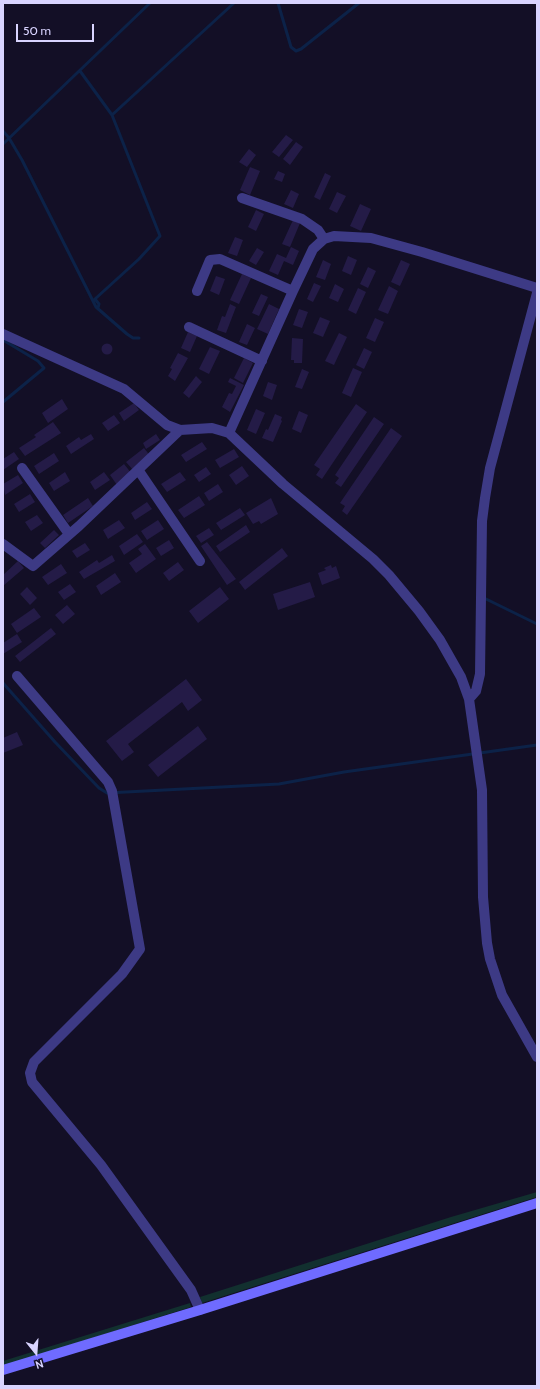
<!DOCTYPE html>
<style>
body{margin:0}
#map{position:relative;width:540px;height:1389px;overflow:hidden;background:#130f26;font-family:Cabin,sans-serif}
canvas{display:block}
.frame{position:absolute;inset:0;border:4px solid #d9d4ff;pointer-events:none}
.north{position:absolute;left:16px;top:1333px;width:40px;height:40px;-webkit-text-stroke:3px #130f26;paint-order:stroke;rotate:163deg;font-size:11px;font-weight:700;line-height:16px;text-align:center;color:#d9d4ff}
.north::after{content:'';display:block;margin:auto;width:14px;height:18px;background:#d9d4ff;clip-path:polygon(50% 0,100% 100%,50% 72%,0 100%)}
.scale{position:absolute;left:16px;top:24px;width:78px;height:18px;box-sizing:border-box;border:2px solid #d9d4ff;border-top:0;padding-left:5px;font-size:12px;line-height:14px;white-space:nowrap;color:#d9d4ff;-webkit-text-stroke:3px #130f26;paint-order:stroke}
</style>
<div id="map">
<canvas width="540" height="1389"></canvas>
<div class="frame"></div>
<div class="north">N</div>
<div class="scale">50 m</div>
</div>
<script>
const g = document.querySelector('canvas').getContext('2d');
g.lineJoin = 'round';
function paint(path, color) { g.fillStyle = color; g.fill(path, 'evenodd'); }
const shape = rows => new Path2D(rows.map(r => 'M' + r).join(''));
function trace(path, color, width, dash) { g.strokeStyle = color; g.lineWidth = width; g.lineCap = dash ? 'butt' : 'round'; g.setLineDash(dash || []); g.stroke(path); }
paint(shape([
 [537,1192,537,1197,202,1303,200,1297,451,1217],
 [190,1303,191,1307,3,1366,3,1361]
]), '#12302f');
trace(shape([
 [278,3,291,47,296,51,301,49,359,3],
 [80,71,112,115,160,236,139,259,95,299,99,304,98,308],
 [112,115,234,3],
 [3,131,9,138,22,160,96,307,127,334,133,338,139,338],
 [3,144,150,3],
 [3,340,38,361,44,368,3,402],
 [486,599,537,624],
 [3,683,55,742,99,788,107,793,279,784,344,772,537,745]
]), '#0c2248', 3);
paint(shape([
 [286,135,293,140,279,157,272,152],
 [296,142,303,147,290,165,283,159],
 [249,149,256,155,247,167,239,162],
 [250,167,260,171,250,195,240,190],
 [278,171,285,174,282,182,274,179],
 [325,173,331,176,320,200,314,197],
 [291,190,299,194,293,208,284,204],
 [337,192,346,196,337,213,329,209],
 [360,204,371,209,361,231,350,226],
 [256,210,264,214,256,231,248,227],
 [293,220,300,223,290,247,282,244],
 [235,237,243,240,237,256,228,253],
 [291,247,299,251,293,265,284,261,278,275,269,271,277,254,286,258],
 [257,248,264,252,256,265,249,261],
 [348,256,357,260,351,275,342,271],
 [323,260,331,264,325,280,316,277],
 [401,260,410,264,400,286,391,282],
 [368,267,376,271,368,288,360,284],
 [242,274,251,278,239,304,230,300],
 [216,276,225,279,219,295,210,291],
 [314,283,321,286,313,302,307,299],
 [335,284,344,289,338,302,329,298],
 [389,286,398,291,388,314,378,310],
 [358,288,366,292,356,314,348,310],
 [261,294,268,297,259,316,252,313],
 [230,304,236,307,226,333,217,330,222,316,225,317],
 [269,304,279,309,268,334,257,329],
 [299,309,308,312,302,328,293,325],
 [320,317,330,321,323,337,313,333],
 [375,318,384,322,375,342,366,338],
 [247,324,255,328,247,345,239,342],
 [188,332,197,336,190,352,181,348],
 [339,333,347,337,334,365,325,361],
 [292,338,303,339,302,363,294,363,294,360,291,360],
 '101.5 349a5.5 5.5 0 1 1 11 0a5.5 5.5 0 1 1-11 0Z',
 [210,347,220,351,209,374,199,369],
 [364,348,372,352,364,369,356,365],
 [178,353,188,358,175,381,168,376,172,369,170,368],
 [244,358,253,363,243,383,234,378],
 [353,368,362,372,351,397,342,393],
 [302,369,309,372,302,389,295,387],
 [196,376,202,382,189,398,183,393],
 [230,378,244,385,230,412,222,407,229,393,232,394,236,386,228,382],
 [268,382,277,385,272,400,263,396],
 [62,399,68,409,48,423,42,413],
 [134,403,139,410,124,421,119,413],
 [356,404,367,412,322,479,316,475,320,469,314,465],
 [256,409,265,413,256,434,247,430],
 [299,411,308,415,301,433,292,429],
 [275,414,282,417,281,420,282,421,273,442,262,438,266,429,268,430],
 [114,415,120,423,108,431,102,423],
 [374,417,384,424,341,487,335,483,339,478,335,475],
 [53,422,61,433,25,456,19,448,36,437,34,435],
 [391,428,402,436,347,515,342,511,345,506,340,503],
 [91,434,94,439,71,454,66,446,79,437,81,440],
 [156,434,160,440,146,449,143,443],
 [202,442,207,449,186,462,181,455],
 [144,448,151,457,133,470,126,462],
 [234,449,239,457,220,468,215,460],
 [14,452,19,459,3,470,3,459],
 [54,453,59,461,39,474,34,466],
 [124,464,132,474,117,485,110,475],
 [242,466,249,476,236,485,229,475],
 [206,467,211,474,199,482,194,475],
 [65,472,70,481,54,491,49,483],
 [104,472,110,480,95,490,90,482],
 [180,472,186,480,167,492,161,484],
 [18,475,23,483,5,495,3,484],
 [218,484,223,492,209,501,204,493],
 [30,494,35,502,19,512,14,504],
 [199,496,205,505,184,518,178,510],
 [88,498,93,506,68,523,63,515],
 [271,498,278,514,261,524,259,521,253,524,246,513],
 [147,502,152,509,135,520,131,513],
 [240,508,245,515,221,530,216,523],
 [37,515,43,523,31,531,25,522],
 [119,520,125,528,108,539,103,530],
 [158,520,164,529,147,540,141,531],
 [246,525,250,532,220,552,216,546],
 [209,528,214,535,201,543,196,536],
 [54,530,59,535,45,548,40,543],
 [137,534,143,542,124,555,119,546],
 [169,540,174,548,161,556,156,548],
 [207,542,236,579,227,585,201,546],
 [85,543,90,550,77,558,72,551],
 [145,544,156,559,136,573,129,563,142,554,138,549],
 [282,548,288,556,245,590,239,582],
 [112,555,115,561,84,579,79,572,97,560,99,563],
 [18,561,24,568,3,586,3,575],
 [178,562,184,570,169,581,163,573],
 [61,564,67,573,48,585,42,577],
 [331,565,332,568,336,566,340,578,322,585,318,573,326,570,324,568],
 [115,573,121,582,101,595,96,586],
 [310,582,315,597,278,610,273,594],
 [70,584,76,592,64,600,58,592],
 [27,587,37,598,30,605,20,594],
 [220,587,229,599,198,623,189,611],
 [67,605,75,614,63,624,55,615],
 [34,608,41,617,17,633,11,624],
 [51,628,56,634,20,662,15,656],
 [17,634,22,642,3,654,3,643],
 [186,679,202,700,188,711,182,702,128,744,134,752,122,761,106,741],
 [198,726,207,739,158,777,148,765],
 [17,732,23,745,3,753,3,738]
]), '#241b47');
trace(shape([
 [242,198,302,219,318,230,324,239],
 [197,291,210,260,220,259,293,291],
 [189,327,262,361],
 [3,334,124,389,167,425,180,430,212,428,229,433,283,484,373,559,389,575,419,611,440,640,461,677,469,699,482,790,483,897,487,943,490,959,502,995,537,1057],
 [229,433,293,291,313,249,324,239,334,236,371,238,422,252,537,288],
 [22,468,69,534],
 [139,471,200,561],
 [3,544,33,566,79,526,180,430],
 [17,676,108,782,112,791,140,949,122,974,34,1062,30,1073,32,1082,101,1165,191,1290,200,1310],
 [469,699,476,691,480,674,482,521,485,498,490,468,537,293]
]), '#3d3a85', 10);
trace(shape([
 [3,1370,200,1310,537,1203]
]), '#6f6bff', 10);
</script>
